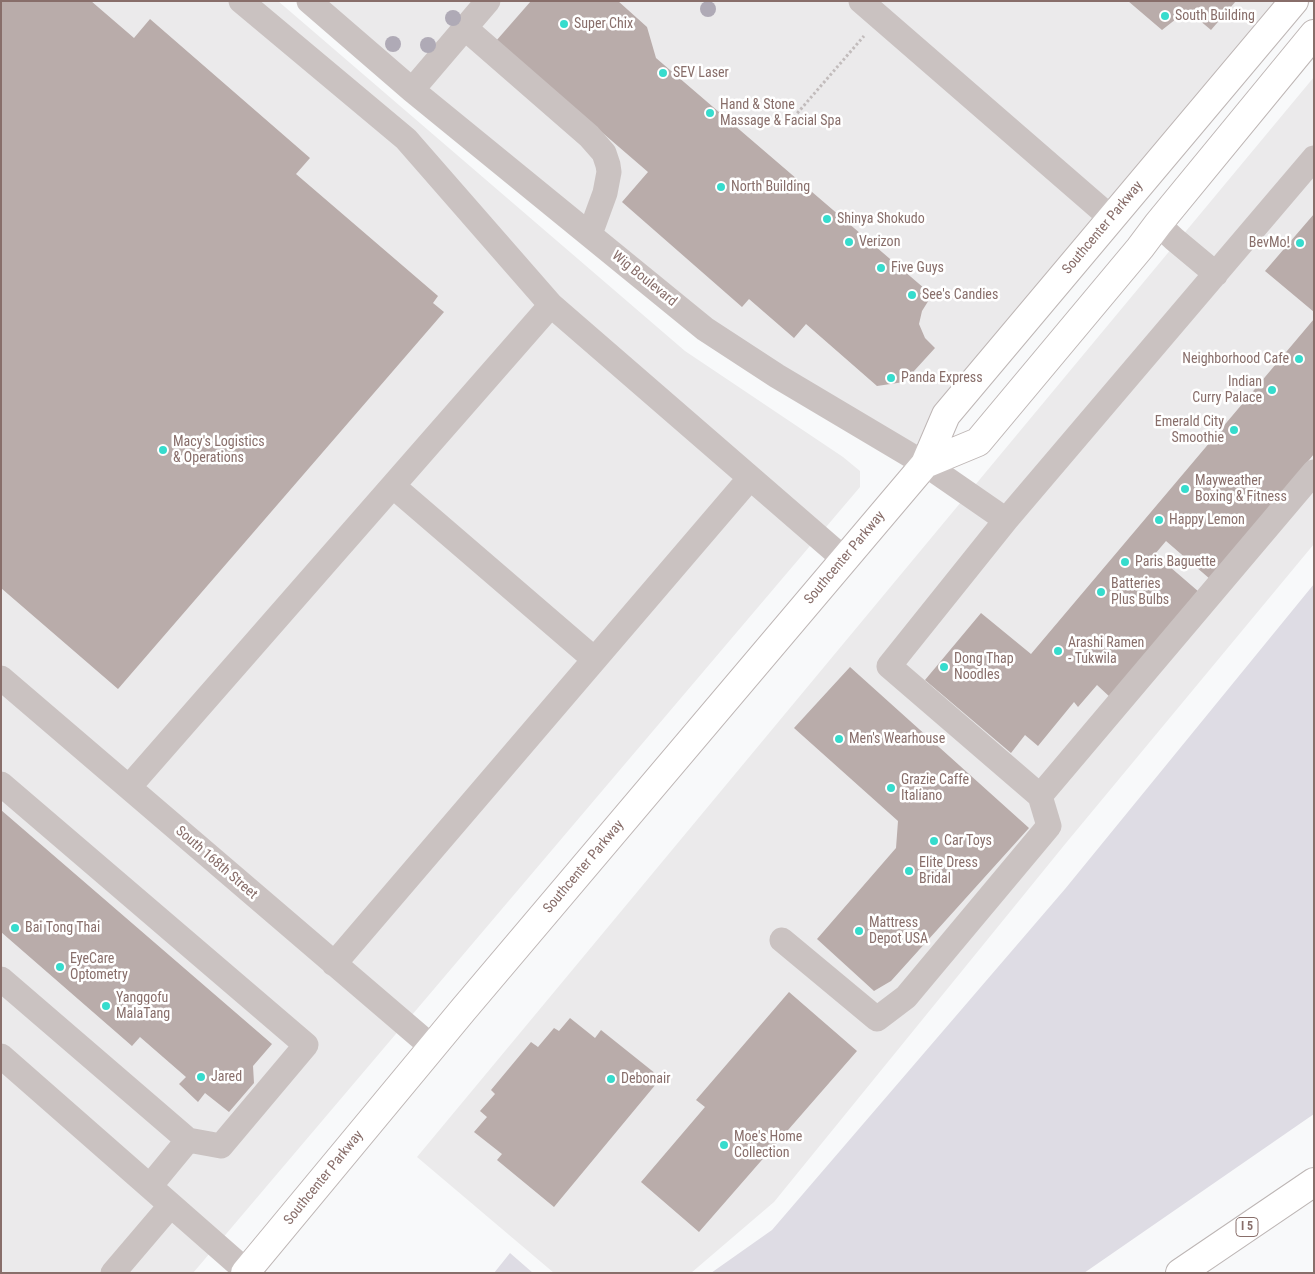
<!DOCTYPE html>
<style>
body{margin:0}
#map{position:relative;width:1315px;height:1274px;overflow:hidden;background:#f8f9fa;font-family:"Roboto Condensed",sans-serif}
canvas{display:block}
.frame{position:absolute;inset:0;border:2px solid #886e6a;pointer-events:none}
</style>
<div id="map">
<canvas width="1315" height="1274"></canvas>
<div class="frame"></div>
</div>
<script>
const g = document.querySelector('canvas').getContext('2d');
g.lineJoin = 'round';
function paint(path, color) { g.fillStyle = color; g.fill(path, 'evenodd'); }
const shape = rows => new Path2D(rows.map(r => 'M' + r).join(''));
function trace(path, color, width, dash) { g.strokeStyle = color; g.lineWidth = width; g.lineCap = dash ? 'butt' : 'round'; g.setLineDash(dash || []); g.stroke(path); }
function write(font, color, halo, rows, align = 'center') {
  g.font = font + ' "Roboto Condensed",sans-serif'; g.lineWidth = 5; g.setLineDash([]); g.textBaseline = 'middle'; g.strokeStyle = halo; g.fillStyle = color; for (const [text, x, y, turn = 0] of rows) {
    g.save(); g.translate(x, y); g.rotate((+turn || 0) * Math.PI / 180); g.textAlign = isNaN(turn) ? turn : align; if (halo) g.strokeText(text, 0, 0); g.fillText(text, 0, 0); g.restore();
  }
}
paint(shape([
 [1,1,278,1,685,351,843,457,860,471,860,487,193,1273,1,1273],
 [310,1,1311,1,1111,218,925,464,777,376],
 [1314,77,1314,544,1066,843,774,1202,691,1273,554,1273,417,1157]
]), '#ebeaeb');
paint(shape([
 [1314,584,1314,1114,1084,1273,711,1273,772,1230,1065,889],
 [510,1253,533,1273,494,1273]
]), '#dedce4');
paint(shape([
 [1,1,91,1,134,38,150,19,310,158,296,174,438,296,433,303,444,312,118,689,1,588],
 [531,1,618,1,647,27,656,58,932,295,922,311,919,324,925,338,935,348,904,382,877,386,806,324,794,338,749,299,742,307,622,202,648,172,496,41],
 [1128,1,1236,1,1211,30,1192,14,1176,19,1162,30],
 [1314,214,1314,312,1265,271],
 [1314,319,1314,454,1210,579,1166,541,1155,554,1199,592,1111,698,1097,685,1078,707,1074,702,1038,746,1025,735,1011,753,925,680,981,613,1031,654],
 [850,667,1029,828,891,981,874,991,817,939,896,848,898,821,794,728],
 [1,810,272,1044,253,1066,254,1083,229,1112,205,1093,198,1102,179,1084,186,1077,140,1037,132,1046,1,932],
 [789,992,857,1051,699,1232,641,1182,705,1107,696,1100],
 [570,1018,595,1038,601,1030,661,1078,554,1207,497,1160,502,1154,474,1132,487,1117,480,1111,495,1094,491,1090,531,1042,538,1047,554,1028,559,1031]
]), '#b9acaa');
const major = shape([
 [925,464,978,442,1140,248,1158,224,1314,34],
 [245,1273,463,1010,925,464,946,415,1294,1]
]);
const highway = shape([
 [1180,1273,1314,1182]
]);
trace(major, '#beb6b5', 30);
trace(highway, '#bdb6b5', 30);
trace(shape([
 [794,117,864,36]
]), '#c2bcbc', 3, [2.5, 2.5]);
trace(shape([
 [309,1,412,90,705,329,777,376,925,464,1006,520],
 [861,1,1111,218],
 [465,28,589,136,604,153,608,165,609,172,605,193,590,234],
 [412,90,488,1],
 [1158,224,1174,239,1216,274],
 [551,305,844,559],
 [393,486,594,659],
 [1,678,432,1047],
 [1,784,306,1045,221,1146,188,1140],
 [129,787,551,305,406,139,241,1],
 [1040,796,1314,472],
 [782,940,877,1019,906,997,1049,826,1040,796,889,666,1006,520,1314,158],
 [334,964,750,478],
 [1,979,188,1140,150,1186],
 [1,1056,246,1271],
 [113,1273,171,1205]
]), '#cac2c1', 25);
trace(major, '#fff', 28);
trace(highway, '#fff', 28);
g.fillStyle = '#afaab6';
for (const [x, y] of [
 [708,9],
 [453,18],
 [393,44],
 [428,45]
]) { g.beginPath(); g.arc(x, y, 8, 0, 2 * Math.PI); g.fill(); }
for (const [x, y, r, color] of [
 [1165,16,5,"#36dccd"],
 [564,24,5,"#36dccd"],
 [663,73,5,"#36dccd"],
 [710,113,5,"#36dccd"],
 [721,187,5,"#36dccd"],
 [827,219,5,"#36dccd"],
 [849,242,5,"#36dccd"],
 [1300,243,5,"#36dccd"],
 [881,268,5,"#36dccd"],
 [912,295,5,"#36dccd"],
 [1299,359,5,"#36dccd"],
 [891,378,5,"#36dccd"],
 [1272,390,5,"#36dccd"],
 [1234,430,5,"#36dccd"],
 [163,450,5,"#36dccd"],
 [1185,489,5,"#36dccd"],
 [1159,520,5,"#36dccd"],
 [1125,562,5,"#36dccd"],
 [1101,592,5,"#36dccd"],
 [1058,651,5,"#36dccd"],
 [944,667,5,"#36dccd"],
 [839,739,5,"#36dccd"],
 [891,788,5,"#36dccd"],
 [934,841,5,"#36dccd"],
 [909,871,5,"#36dccd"],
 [15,928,5,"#36dccd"],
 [859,931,5,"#36dccd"],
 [60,967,5,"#36dccd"],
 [106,1006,5,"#36dccd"],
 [201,1077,5,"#36dccd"],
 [611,1079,5,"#36dccd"],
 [724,1145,5,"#36dccd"]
]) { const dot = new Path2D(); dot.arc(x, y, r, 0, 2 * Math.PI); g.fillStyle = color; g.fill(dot); trace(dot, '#fff', 2); }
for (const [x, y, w] of [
 [1247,1227,22]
]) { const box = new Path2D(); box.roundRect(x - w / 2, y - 9.5, w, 19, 4); g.fillStyle = '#fff'; g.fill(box); trace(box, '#886e6a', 1); }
write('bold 12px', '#886e6a', null, [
 ["I 5",1247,1227]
]);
write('14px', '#886e6a', '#fff', [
 ["South Building",1175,16],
 ["Super Chix",574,24],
 ["SEV Laser",673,73],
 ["Hand & Stone",720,105],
 ["Massage & Facial Spa",720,121],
 ["North Building",731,187],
 ["Shinya Shokudo",837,219],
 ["Verizon",859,242],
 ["BevMo!",1290,243,"right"],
 ["Five Guys",891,268],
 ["See's Candies",922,295],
 ["Neighborhood Cafe",1289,359,"right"],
 ["Panda Express",901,378],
 ["Indian",1262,382,"right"],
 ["Curry Palace",1262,398,"right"],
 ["Emerald City",1224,422,"right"],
 ["Smoothie",1224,438,"right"],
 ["Macy's Logistics",173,442],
 ["& Operations",173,458],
 ["Mayweather",1195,481],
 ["Boxing & Fitness",1195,497],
 ["Happy Lemon",1169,520],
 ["Paris Baguette",1135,562],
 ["Batteries",1111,584],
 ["Plus Bulbs",1111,600],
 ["Arashi Ramen",1068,643],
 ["- Tukwila",1068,659],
 ["Dong Thap",954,659],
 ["Noodles",954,675],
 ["Men's Wearhouse",849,739],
 ["Grazie Caffe",901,780],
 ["Italiano",901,796],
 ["Car Toys",944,841],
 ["Elite Dress",919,863],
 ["Bridal",919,879],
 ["Mattress",869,923],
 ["Depot USA",869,939],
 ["Bai Tong Thai",25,928],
 ["EyeCare",70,959],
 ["Optometry",70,975],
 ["Yanggofu",116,998],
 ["MalaTang",116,1014],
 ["Jared",211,1077],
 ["Debonair",621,1079],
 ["Moe's Home",734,1137],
 ["Collection",734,1153]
], 'left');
write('14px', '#886e6a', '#fff', [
 ["Southcenter Parkway",1103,228,-50],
 ["Wig Boulevard",644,279,39],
 ["Southcenter Parkway",845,558,-50],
 ["South 168th Street",216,863,41],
 ["Southcenter Parkway",584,867,-50],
 ["Southcenter Parkway",324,1178,-51]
]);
</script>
